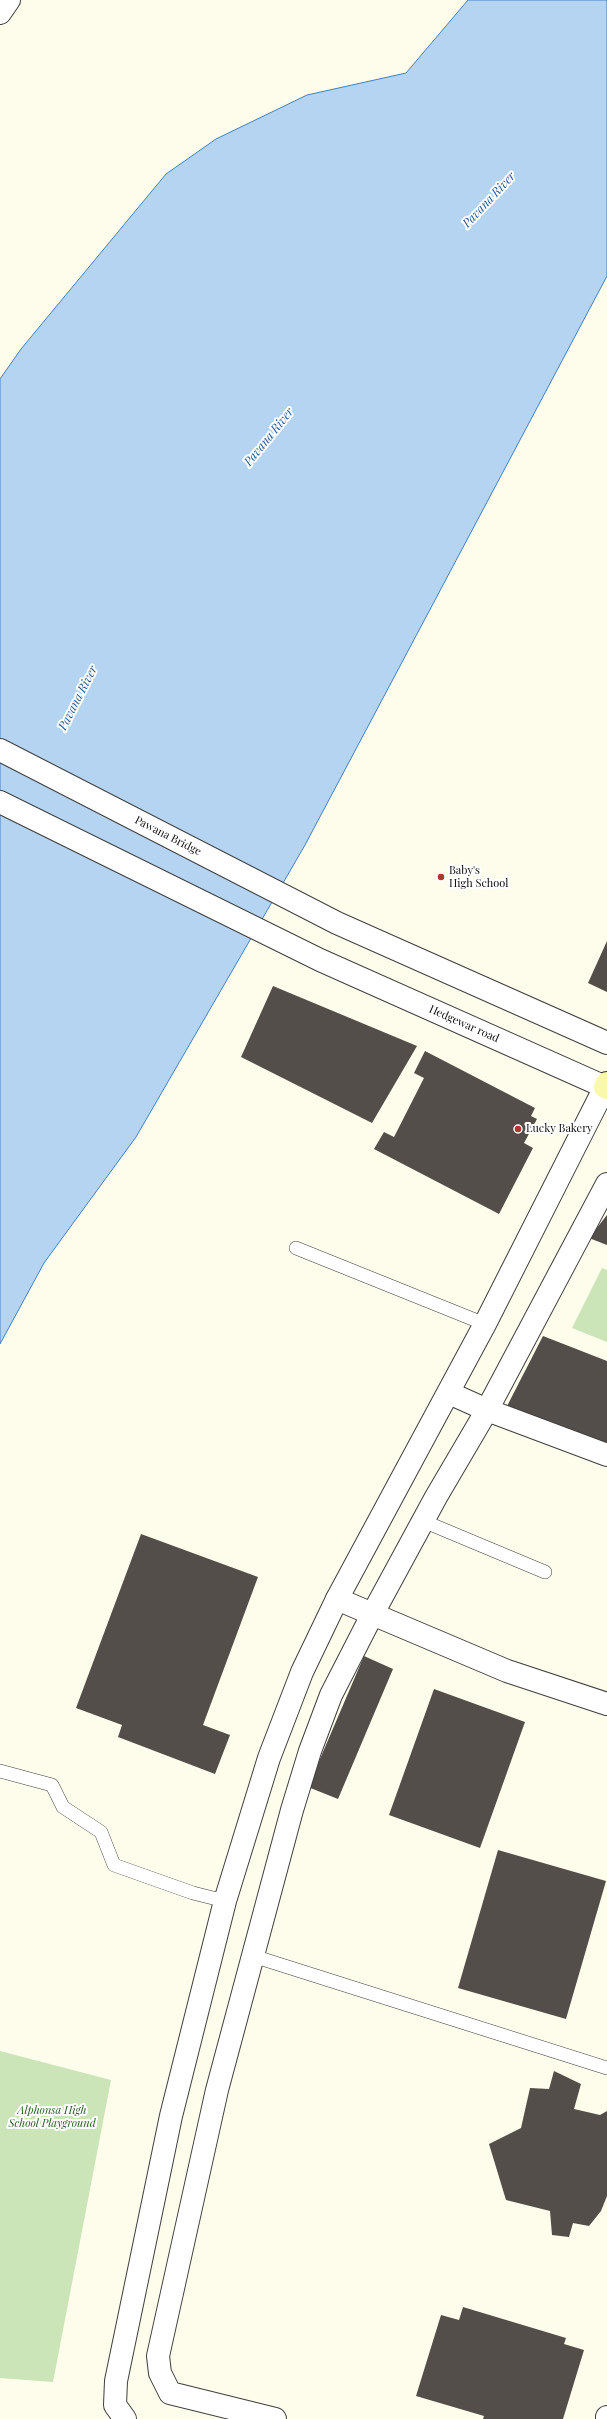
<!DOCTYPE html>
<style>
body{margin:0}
canvas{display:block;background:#fefceb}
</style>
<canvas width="607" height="2419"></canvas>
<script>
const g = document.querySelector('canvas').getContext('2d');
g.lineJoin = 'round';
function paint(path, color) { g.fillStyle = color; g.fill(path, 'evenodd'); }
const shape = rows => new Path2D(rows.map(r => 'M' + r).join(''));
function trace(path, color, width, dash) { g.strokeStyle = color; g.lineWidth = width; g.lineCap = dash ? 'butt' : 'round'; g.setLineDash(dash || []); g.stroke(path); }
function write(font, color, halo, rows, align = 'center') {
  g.font = font + ' "Playfair Display",serif'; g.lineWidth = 4; g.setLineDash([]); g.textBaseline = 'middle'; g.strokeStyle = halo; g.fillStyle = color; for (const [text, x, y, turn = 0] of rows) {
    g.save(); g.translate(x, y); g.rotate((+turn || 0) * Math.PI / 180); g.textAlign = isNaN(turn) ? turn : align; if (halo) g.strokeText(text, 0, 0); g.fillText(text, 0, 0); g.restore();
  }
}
paint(shape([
 [602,1268,607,1270,607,1342,572,1328],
 [0,2051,111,2080,53,2382,0,2378]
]), '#cbe5b8');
const water = shape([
 [468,0,607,0,607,276,305,845,136,1137,44,1263,0,1344,0,379,21,349,166,174,216,139,307,95,406,73,468,0]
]);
paint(water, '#b4d4f1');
trace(water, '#4082c3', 1);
paint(shape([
 [607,941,607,992,588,983],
 [273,986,417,1046,372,1123,241,1057],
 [425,1051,535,1108,531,1116,537,1119,524,1143,533,1148,499,1214,374,1149,384,1132,394,1137,424,1078,414,1073],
 [607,1215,607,1245,589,1238],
 [543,1336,607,1361,607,1448,505,1410],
 [141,1534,258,1577,203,1725,230,1735,215,1774,118,1737,122,1725,76,1708],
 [364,1656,393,1669,338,1799,308,1787],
 [434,1689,525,1722,480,1848,389,1815],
 [498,1850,606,1881,566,2019,458,1988],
 [554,2071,581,2084,574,2109,600,2115,607,2111,607,2196,601,2211,589,2226,573,2223,569,2237,552,2235,550,2211,506,2200,489,2144,521,2128,530,2088,549,2089],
 [463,2307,566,2338,564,2344,584,2350,563,2419,483,2419,484,2416,416,2396,441,2315,459,2320]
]), '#534e49');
const service = shape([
 [296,1248,485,1324],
 [423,1521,545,1572],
 [0,1771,52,1785,63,1807,101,1832,114,1865,193,1893,225,1901],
 [253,1956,607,2068]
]);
const minor = shape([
 [0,13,9,0],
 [449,1393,487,1410,607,1455],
 [337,1599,507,1671,607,1704],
 [607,2419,607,2417]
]);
const tertiary = shape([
 [0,750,337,923,607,1043],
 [0,802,320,960,605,1087,485,1324,337,1599,302,1672,269,1758,225,1901,171,2116,116,2381,115,2405,125,2419],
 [275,2419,170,2393,160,2373,158,2356,217,2090,292,1810,310,1751,331,1695,372,1615,436,1497,487,1410,607,1184]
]);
const secondary = shape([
 [607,1083,605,1087,607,1088]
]);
trace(service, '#3f3f3f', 14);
trace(minor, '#3f3f3f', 24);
trace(tertiary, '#3f3f3f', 24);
trace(secondary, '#2e2e2e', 24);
trace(service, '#fff', 13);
trace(minor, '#fff', 22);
trace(tertiary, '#fff', 22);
trace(secondary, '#f9f8ab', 22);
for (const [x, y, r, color] of [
 [441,877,4,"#b1352e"],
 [518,1129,4,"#b1352e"]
]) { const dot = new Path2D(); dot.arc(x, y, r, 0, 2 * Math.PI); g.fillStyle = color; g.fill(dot); trace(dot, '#fff', 1.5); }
write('11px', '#0c0c0c', '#fff', [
 ["Pawana Bridge",168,836,27],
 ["Hedgewar road",464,1024,24]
]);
write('11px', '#0c0c0c', '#fff', [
 ["Baby's",449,871],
 ["High School",449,884],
 ["Lucky Bakery",526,1129]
], 'left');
write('italic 11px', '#285e21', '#fff', [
 ["Alphonsa High",52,2111],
 ["School Playground",52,2124]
]);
write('italic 12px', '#1f5593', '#fff', [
 ["Pavana River",489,200,-47],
 ["Pavana River",269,437,-51],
 ["Pavana River",78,698,-63]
]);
</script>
